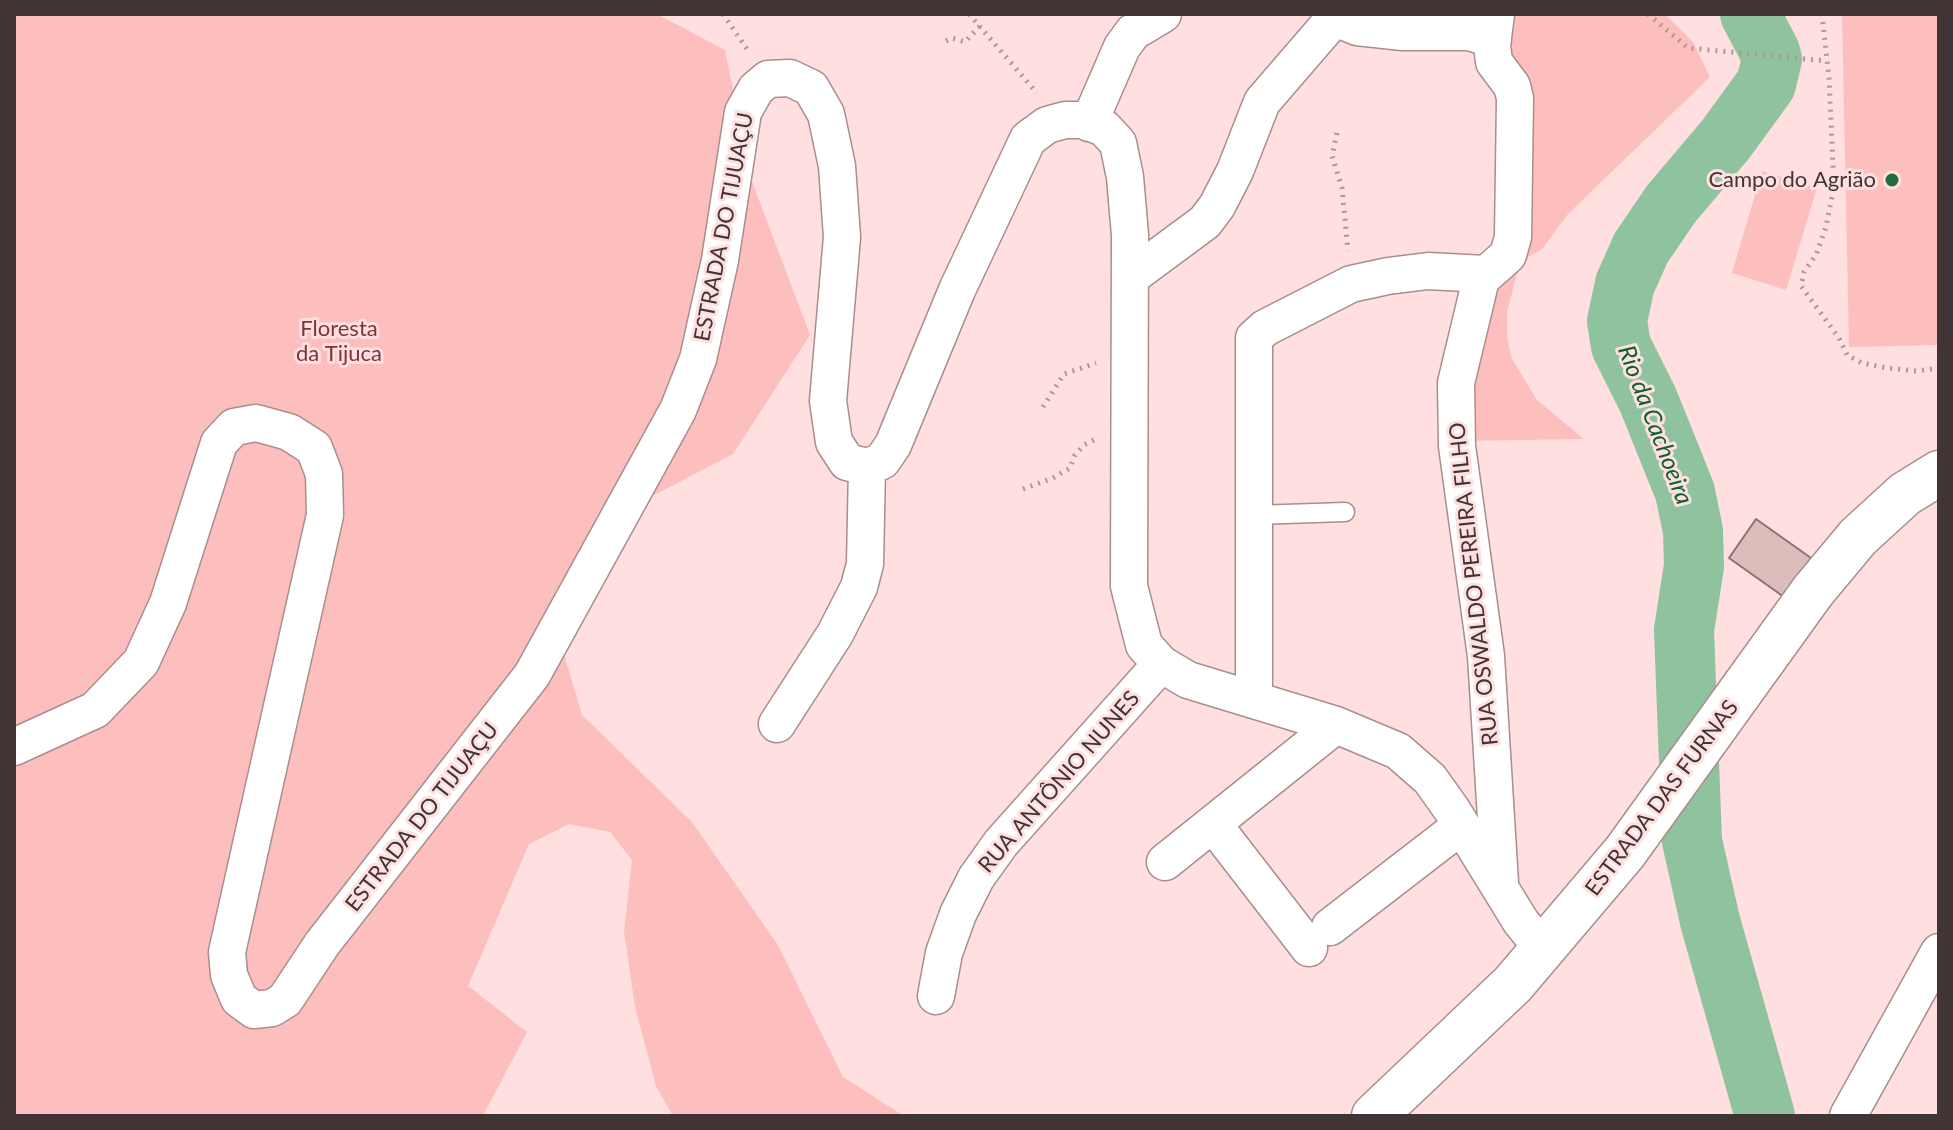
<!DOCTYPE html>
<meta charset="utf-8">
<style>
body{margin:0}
#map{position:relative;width:1953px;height:1130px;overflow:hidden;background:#ffdfdf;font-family:Lato,sans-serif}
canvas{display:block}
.frame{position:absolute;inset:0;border:16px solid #413434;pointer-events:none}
</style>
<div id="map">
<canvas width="1953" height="1130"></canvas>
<div class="frame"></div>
</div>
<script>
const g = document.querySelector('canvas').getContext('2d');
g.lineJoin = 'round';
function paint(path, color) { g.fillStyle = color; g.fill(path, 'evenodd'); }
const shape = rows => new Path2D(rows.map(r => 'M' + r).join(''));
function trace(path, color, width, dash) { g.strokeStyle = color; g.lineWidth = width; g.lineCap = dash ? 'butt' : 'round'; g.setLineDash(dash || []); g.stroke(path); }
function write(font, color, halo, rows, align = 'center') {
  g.font = font + ' Lato,sans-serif'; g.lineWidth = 6; g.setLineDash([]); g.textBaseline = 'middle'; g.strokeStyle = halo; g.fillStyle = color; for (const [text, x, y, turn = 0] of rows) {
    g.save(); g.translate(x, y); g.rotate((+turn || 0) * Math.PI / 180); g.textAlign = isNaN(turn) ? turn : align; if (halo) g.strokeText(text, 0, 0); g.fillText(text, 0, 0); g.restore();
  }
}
paint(shape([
 [14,14,657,14,725,50,751,179,810,335,733,454,610,518,557,631,582,715,692,822,778,945,843,1077,904,1116,673,1116,656,1086,635,1007,624,931,632,860,610,832,569,824,529,844,468,986,527,1032,483,1116,14,1116],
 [1496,14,1665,14,1693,42,1710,77,1568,214,1542,249,1520,262,1507,312,1507,337,1512,359,1537,400,1584,439,1457,441,1456,383,1508,255],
 [1842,14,1939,14,1939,345,1849,347],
 [1762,171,1817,188,1786,290,1732,273]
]), '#fdbfbe');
trace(shape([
 [1750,14,1770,52,1772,59,1766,84,1726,139,1671,204,1641,248,1625,284,1617,321,1621,346,1648,400,1685,492,1693,531,1694,566,1684,630,1692,841,1710,921,1765,1116]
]), '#8fc29e', 60);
const building = shape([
 [1756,519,1811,558,1784,597,1729,558,1756,519]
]);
paint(building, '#dbbdbc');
trace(building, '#8d7171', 2);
const lane = shape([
 [1254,515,1345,512]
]);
const street = shape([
 [1496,14,1492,45,1494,62,1512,86,1515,98,1513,237,1508,255,1481,279,1456,383,1457,446,1486,656,1500,883],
 [1333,17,1357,27,1403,32,1469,32,1493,39],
 [1089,123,1122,47,1133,32,1163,14],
 [1132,276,1205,222,1217,206,1235,171,1262,102,1325,29,1335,14],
 [1254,700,1254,338,1265,328,1351,284,1388,276,1428,271,1485,274],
 [777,724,835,634,859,587,865,564,867,467],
 [14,747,95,710,141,662,168,603,219,443,234,427,256,423,289,432,314,448,324,474,325,515,227,952,229,975,239,999,254,1010,272,1008,285,1000,322,944,532,675,678,410,698,359,720,260,743,112,756,89,768,79,790,78,811,88,826,114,837,166,842,237,828,401,834,442,847,462,867,467,882,461,893,445,957,290,1028,139,1047,125,1065,120,1083,120,1104,128,1118,143,1125,177,1130,235,1129,586,1144,645,1161,664,1188,680,1336,725,1398,751,1430,779,1452,810,1521,922,1543,949],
 [1213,824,1309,948],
 [1165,862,1336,725],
 [1330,927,1461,826],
 [936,996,944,953,958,914,976,878,1001,843,1161,664],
 [1848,1116,1939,952]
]);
const secondary = shape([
 [1374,1116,1513,984,1625,852,1813,591,1858,537,1905,494,1939,473]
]);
trace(lane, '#aa8d8d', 21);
trace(street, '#aa8d8d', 39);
trace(secondary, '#aa8d8d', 47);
trace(shape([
 [723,14,749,52],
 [969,14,1037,93],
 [1648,14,1688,48,1826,61],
 [1822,14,1829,78,1834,187,1826,227,1816,255,1804,272,1801,286,1839,338,1847,355,1862,363,1887,368,1917,371,1939,368],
 [946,41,952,38,965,42,980,26],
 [1337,133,1332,156,1342,188,1348,251],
 [1043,407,1064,374,1096,363],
 [1023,489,1053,478,1070,468,1075,455,1084,445,1096,439]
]), '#af9797', 5, [2, 6]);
trace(lane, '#fff', 18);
trace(street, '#fff', 36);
trace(secondary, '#fff', 44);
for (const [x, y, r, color] of [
 [1892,180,8,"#1d6f40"]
]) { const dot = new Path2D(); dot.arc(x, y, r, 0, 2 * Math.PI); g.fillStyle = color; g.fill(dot); trace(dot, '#ffdfdf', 3); }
write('22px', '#413434', '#ffdfdf', [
 ["Campo do Agrião",1876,180]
], 'right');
write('22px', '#413434', '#ffdfdf', [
 ["ESTRADA DO TIJUAÇU",724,227,-79],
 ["RUA OSWALDO PEREIRA FILHO",1474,584,-96],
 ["RUA ANTÔNIO NUNES",1059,782,-49],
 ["ESTRADA DAS FURNAS",1662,798,-53],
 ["ESTRADA DO TIJUAÇU",422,817,-52]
]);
write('22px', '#7f3439', '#ffdfdf', [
 ["Floresta",339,329],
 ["da Tijuca",339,354]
]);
write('italic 24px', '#0b5f33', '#ffdfdf', [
 ["Rio da Cachoeira",1655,425,69]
]);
</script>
